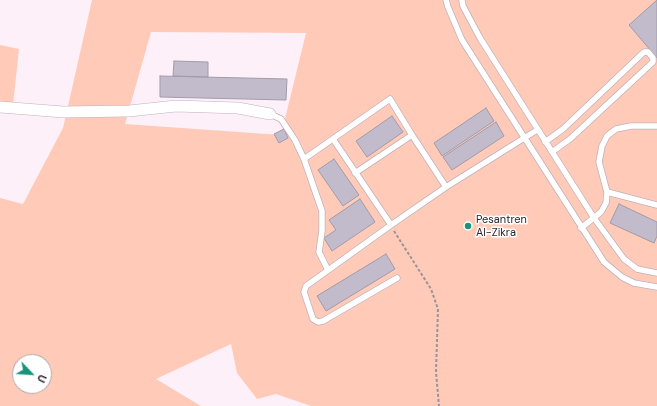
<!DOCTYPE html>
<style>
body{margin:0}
#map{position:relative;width:657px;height:406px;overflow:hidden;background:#fdf0f9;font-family:"DM Sans",sans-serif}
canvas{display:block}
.north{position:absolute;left:12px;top:354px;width:40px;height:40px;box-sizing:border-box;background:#fff;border:1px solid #aaa8aa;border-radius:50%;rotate:115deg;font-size:11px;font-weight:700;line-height:16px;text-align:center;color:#2b252a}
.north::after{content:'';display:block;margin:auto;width:14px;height:18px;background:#19947a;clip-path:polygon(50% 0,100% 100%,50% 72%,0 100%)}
</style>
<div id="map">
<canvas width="657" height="406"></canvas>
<div class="north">U</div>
</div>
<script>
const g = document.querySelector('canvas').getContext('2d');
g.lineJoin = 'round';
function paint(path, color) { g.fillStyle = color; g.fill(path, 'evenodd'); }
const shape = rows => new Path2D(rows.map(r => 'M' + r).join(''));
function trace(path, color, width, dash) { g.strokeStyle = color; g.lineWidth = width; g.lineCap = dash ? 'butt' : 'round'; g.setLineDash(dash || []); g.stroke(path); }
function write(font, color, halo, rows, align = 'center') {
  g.font = font + ' "DM Sans",sans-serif'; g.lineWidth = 3; g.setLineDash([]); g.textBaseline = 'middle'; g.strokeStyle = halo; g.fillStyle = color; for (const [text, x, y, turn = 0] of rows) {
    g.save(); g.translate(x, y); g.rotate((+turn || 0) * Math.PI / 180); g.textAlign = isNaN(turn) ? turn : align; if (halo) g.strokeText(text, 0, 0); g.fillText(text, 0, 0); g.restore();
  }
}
paint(shape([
 [92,0,657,0,657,406,311,406,276,394,257,399,237,373,231,344,156,379,201,406,0,406,0,198,23,204,63,128],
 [151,32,306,33,281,135,125,124],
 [20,362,44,362,44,386,20,386],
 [0,45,19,49,12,114,0,112]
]), '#ffcbb8');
const building = shape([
 [657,0,657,58,629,25,657,0],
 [174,61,208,62,208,77,173,76,174,61],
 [160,76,287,79,286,100,160,97,160,76],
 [486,108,494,121,442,156,434,143,486,108],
 [392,116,403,132,367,157,356,141,392,116],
 [496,122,504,136,452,170,443,157,496,122],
 [284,129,288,138,279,143,274,134,284,129],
 [334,159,359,195,343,206,318,170,334,159],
 [360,199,375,222,332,251,324,238,336,230,329,220,360,199],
 [619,204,657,222,657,236,654,243,610,223,619,204],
 [386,254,395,269,326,311,317,296,386,254]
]);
paint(building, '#c2bbcb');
trace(building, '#a19baa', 1);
const service = shape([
 [446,0,448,7,462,40,604,262,622,277,634,283,657,287],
 [462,0,463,6,480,38,594,218,624,259,637,269,657,273],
 [270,114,281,119,295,140,304,159,322,211,322,231,319,252,328,270],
 [333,139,391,225],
 [545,142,563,129,644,52,648,52,653,58,653,62,570,139,552,152],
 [304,159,390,99,412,135,446,187],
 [355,173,412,135],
 [607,192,657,205],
 [581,228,601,212,606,203,607,192,599,162,602,146,607,136,616,129,631,126,657,126],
 [397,278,323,321,318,322,313,319,304,292,306,286,391,225,446,187,537,130]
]);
const minor = shape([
 [0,107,63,112,129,111,176,106,238,108,270,114]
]);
trace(service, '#c0b0bb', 7);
trace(minor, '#c0b0bb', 12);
trace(shape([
 [394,231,431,289,438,309,436,372,439,406]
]), '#9c939a', 2, [3, 2]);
trace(service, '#fff', 5.5);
trace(minor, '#fff', 11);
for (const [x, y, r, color] of [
 [468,226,4,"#19947a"]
]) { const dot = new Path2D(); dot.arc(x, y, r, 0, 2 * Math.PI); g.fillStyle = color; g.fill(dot); trace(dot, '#fff', 1.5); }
write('11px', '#2b252a', '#fff', [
 ["Pesantren",476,220],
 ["Al-Zikra",476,233]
], 'left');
</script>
